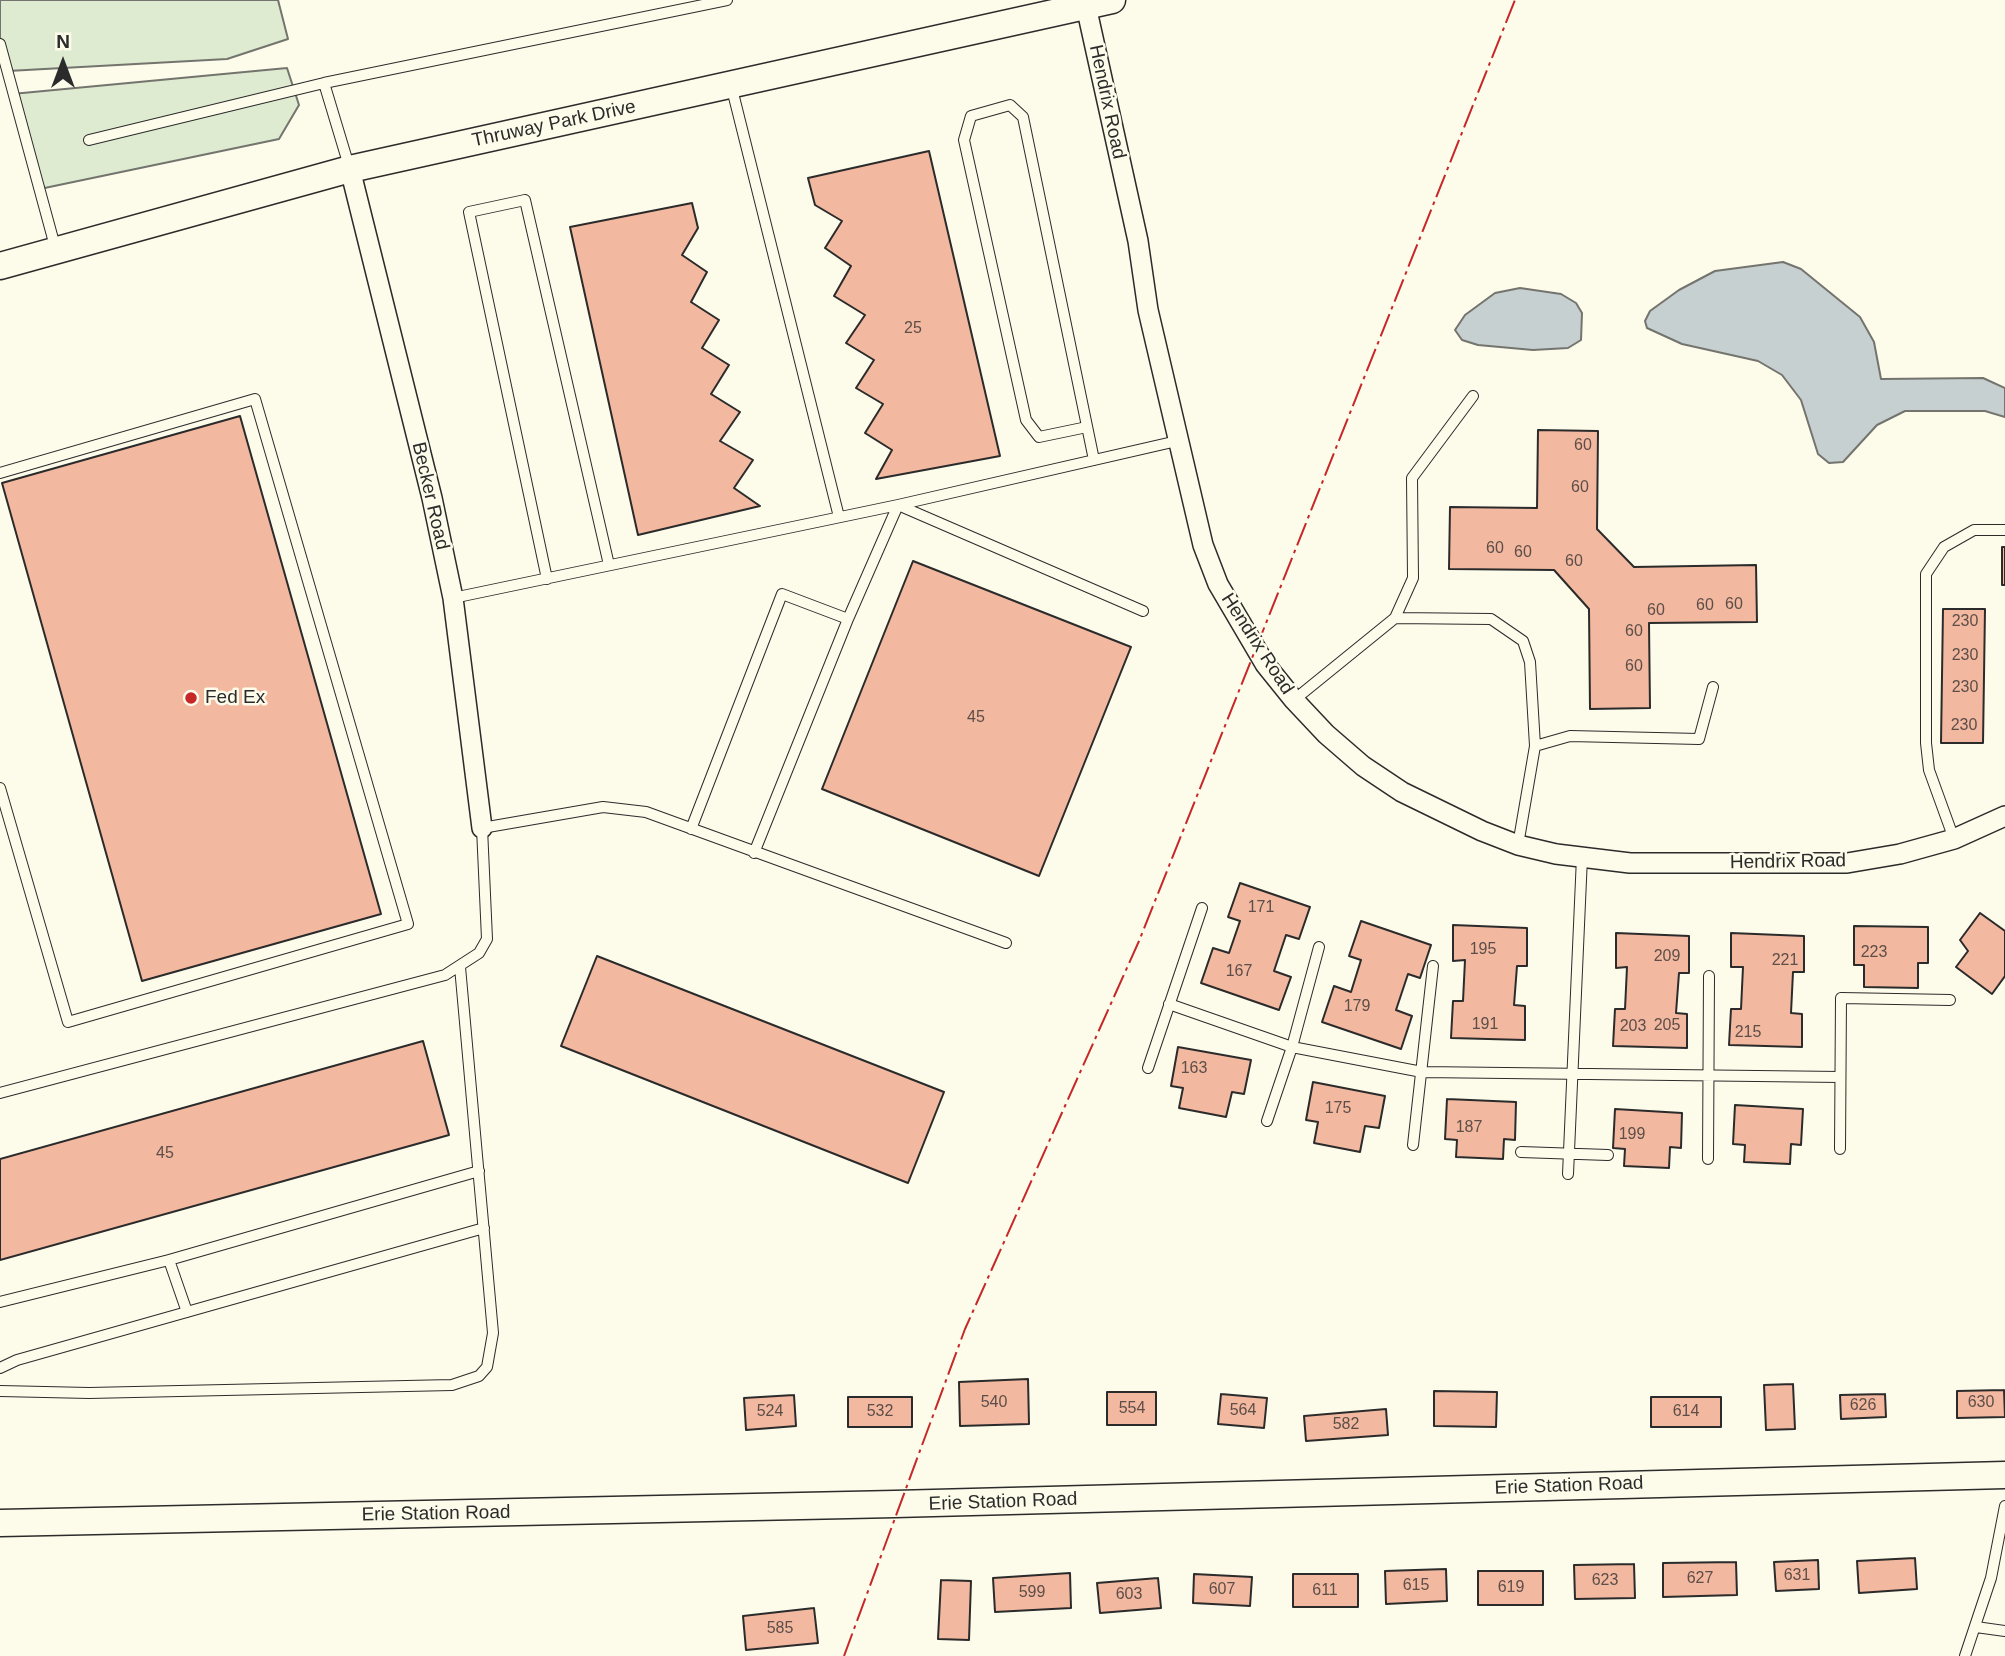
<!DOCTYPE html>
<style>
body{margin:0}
#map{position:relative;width:2005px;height:1656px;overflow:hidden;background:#fdfbea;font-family:Helvetica,sans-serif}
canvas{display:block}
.north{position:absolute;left:28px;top:28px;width:70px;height:70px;-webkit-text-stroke:5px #fdfbea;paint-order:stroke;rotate:0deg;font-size:19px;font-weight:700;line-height:28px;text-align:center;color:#2b2b2b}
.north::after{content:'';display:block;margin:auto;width:24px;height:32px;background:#2b2b2b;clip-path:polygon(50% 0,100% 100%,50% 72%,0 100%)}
</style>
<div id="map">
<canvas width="2005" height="1656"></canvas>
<div class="north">N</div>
</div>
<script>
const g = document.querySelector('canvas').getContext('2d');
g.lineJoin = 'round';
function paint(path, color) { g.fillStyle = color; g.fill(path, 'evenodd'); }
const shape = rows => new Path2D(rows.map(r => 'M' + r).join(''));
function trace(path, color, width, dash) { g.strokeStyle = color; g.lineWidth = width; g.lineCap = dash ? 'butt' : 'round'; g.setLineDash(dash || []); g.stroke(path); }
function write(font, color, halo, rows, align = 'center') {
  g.font = font + ' Helvetica,sans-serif'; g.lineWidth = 5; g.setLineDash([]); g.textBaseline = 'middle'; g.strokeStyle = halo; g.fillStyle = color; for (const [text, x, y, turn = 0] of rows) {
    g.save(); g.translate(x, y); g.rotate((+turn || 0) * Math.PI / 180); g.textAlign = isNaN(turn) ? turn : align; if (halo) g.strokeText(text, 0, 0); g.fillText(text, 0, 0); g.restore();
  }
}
const green = shape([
 [0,0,278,0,288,39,227,59,8,71,0,45,0,0],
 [287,68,299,105,279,139,35,190,12,94,287,68]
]);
paint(green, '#deebd1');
trace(green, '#74746e', 2);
const water = shape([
 [1783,262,1801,269,1860,317,1874,342,1881,379,1983,378,2005,388,2005,417,1985,411,1905,411,1877,425,1843,462,1829,463,1818,454,1801,400,1782,375,1758,361,1682,344,1647,328,1645,321,1650,311,1679,290,1715,271,1783,262],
 [1520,288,1561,294,1576,303,1582,313,1581,340,1568,348,1533,350,1478,345,1462,340,1455,330,1465,315,1495,293,1520,288]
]);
paint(water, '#c7d0d0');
trace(water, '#74746e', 2);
const building = shape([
 [929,151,1000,456,876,479,892,450,865,433,883,404,856,388,874,360,846,343,865,315,834,296,851,266,825,248,842,221,815,205,808,178,929,151],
 [692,203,698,228,682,255,707,272,691,302,719,320,702,348,729,365,711,394,740,412,720,441,753,460,734,488,760,506,638,535,570,227,692,203],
 [240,416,381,914,142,981,2,483,240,416],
 [1538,430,1598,431,1597,529,1634,567,1756,565,1757,622,1649,623,1650,708,1590,709,1589,609,1554,570,1449,569,1450,507,1537,508,1538,430],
 [2002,547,2005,547,2005,585,2002,585,2002,547],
 [913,561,1131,647,1039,876,822,789,913,561],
 [1943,609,1985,609,1983,743,1941,743,1943,609],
 [1240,883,1310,907,1299,939,1286,935,1274,971,1291,977,1279,1010,1201,983,1213,948,1229,953,1240,921,1228,917,1240,883],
 [1980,913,2005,931,2005,976,1992,994,1956,967,1968,951,1960,940,1980,913],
 [1361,921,1431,945,1420,978,1408,974,1396,1010,1412,1016,1401,1049,1322,1022,1334,986,1351,992,1361,960,1349,956,1361,921],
 [1453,925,1527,928,1527,966,1517,966,1514,1005,1525,1006,1525,1040,1451,1038,1453,1001,1463,1001,1465,960,1453,961,1453,925],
 [1854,926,1928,927,1928,963,1918,963,1918,988,1864,987,1864,965,1854,965,1854,926],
 [1616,933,1689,936,1689,973,1679,973,1676,1013,1687,1014,1687,1048,1613,1046,1615,1009,1625,1009,1627,967,1616,968,1616,933],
 [1731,933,1804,936,1804,972,1793,972,1791,1013,1802,1014,1802,1047,1729,1045,1731,1009,1741,1009,1743,967,1731,967,1731,933],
 [597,956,944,1092,908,1183,561,1046,597,956],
 [423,1041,449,1135,0,1260,0,1159,423,1041],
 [1178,1047,1251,1060,1244,1094,1232,1092,1226,1117,1179,1108,1183,1088,1171,1086,1178,1047],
 [1313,1082,1385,1096,1379,1128,1365,1126,1360,1152,1314,1143,1318,1122,1306,1120,1313,1082],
 [1447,1099,1516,1102,1515,1140,1504,1139,1503,1159,1456,1157,1457,1140,1445,1139,1447,1099],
 [1735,1105,1803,1109,1801,1145,1791,1144,1790,1164,1744,1162,1745,1145,1733,1144,1735,1105],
 [1615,1109,1682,1113,1681,1148,1670,1147,1669,1168,1624,1166,1625,1149,1613,1148,1615,1109],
 [1028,1379,1029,1424,960,1426,959,1382,1028,1379],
 [1793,1384,1795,1429,1766,1430,1764,1385,1793,1384],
 [2004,1390,2005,1417,1957,1418,1957,1391,2004,1390],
 [1434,1391,1497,1392,1496,1427,1434,1426,1434,1391],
 [1107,1392,1156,1392,1156,1425,1107,1425,1107,1392],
 [1221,1394,1267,1398,1264,1428,1218,1424,1221,1394],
 [1885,1394,1886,1417,1841,1419,1840,1395,1885,1394],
 [794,1395,796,1426,746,1430,744,1398,794,1395],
 [848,1397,912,1397,912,1427,848,1427,848,1397],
 [1651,1397,1721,1397,1721,1427,1651,1427,1651,1397],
 [1386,1409,1388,1435,1306,1441,1304,1416,1386,1409],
 [1915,1558,1917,1589,1859,1593,1857,1561,1915,1558],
 [1818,1560,1819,1589,1776,1591,1774,1562,1818,1560],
 [1736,1562,1737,1595,1663,1597,1663,1563,1736,1562],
 [1634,1564,1635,1598,1575,1599,1574,1565,1634,1564],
 [1446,1569,1447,1601,1386,1604,1385,1571,1446,1569],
 [1478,1571,1543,1571,1543,1605,1478,1605,1478,1571],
 [1070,1573,1071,1608,995,1612,993,1578,1070,1573],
 [1194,1574,1252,1577,1250,1606,1193,1603,1194,1574],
 [1293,1574,1358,1574,1358,1607,1293,1607,1293,1574],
 [1158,1578,1161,1608,1100,1613,1097,1583,1158,1578],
 [941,1580,971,1581,969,1640,938,1639,941,1580],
 [814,1608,818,1643,746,1650,743,1616,814,1608]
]);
paint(building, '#f2b8a0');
trace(building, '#2b2b2b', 2);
const service = shape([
 [0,44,56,250],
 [324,83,349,166],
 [731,85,839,517],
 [89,140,324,83,727,0],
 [1087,427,1039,437,1026,420,964,140,971,116,1010,105,1023,117,1094,460],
 [0,473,255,399,408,924,68,1022,0,788],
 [547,579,469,212,525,200,609,565],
 [453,598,898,505,1177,441],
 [1395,618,1491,619,1523,641,1530,662,1535,746,1518,845],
 [1294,700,1395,618,1413,578,1412,478,1473,396],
 [1535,746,1570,736,1699,739,1713,687],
 [691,829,782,594,848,619],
 [1954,839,1929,770,1926,743,1926,574,1944,547,1974,530,2005,530],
 [754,853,848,619,898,505,1143,611],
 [1169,1004,1292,1047,1422,1072,1840,1077],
 [1148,1068,1202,908],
 [0,1093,445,975,479,953,487,939,482,828,603,807,646,812,1006,943],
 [1267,1121,1292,1047,1319,947],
 [1413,1145,1433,966],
 [1840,1149,1841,998,1950,1000],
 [1521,1152,1608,1155],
 [1708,1159,1709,976],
 [1568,1174,1582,857],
 [169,1260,187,1312],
 [0,1302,169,1260,479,1171],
 [0,1368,17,1360,484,1228],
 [0,1391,89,1393,452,1385,479,1376,487,1367,493,1333,460,967],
 [1976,1627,2005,1631],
 [1965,1656,1991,1578,2005,1506]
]);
const minor = shape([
 [1086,6,1138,241,1148,310,1203,545,1218,584,1265,664,1294,700,1326,734,1363,766,1402,792,1482,831,1518,845,1556,854,1630,863,1847,863,1900,854,1954,839,2005,816],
 [350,169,432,498,453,598,482,828]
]);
const secondary = shape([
 [0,266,350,169,1112,0],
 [0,1523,895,1504,2005,1475]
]);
trace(service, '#2b2b2b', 12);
trace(minor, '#2b2b2b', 22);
trace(secondary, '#2b2b2b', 29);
trace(service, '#fdfbea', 10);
trace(minor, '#fdfbea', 19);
trace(secondary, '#fdfbea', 26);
trace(shape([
 [844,1656,965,1329,1139,941,1515,0]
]), '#c62828', 2, [24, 5, 3.5, 5]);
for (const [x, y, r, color] of [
 [191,698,7,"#c62828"]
]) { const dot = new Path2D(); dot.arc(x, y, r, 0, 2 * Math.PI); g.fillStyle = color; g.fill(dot); trace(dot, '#fdfbea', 2.5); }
write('16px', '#5d4e48', null, [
 ["25",913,329],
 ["60",1583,446],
 ["60",1580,488],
 ["60",1495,549],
 ["60",1523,553],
 ["60",1574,562],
 ["60",1734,605],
 ["60",1705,606],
 ["60",1656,611],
 ["230",1965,622],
 ["60",1634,632],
 ["230",1965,656],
 ["60",1634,667],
 ["230",1965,688],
 ["45",976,718],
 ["230",1964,726],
 ["171",1261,908],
 ["195",1483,950],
 ["223",1874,953],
 ["209",1667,957],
 ["221",1785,961],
 ["167",1239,972],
 ["179",1357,1007],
 ["191",1485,1025],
 ["205",1667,1026],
 ["203",1633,1027],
 ["215",1748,1033],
 ["163",1194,1069],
 ["175",1338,1109],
 ["187",1469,1128],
 ["199",1632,1135],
 ["45",165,1154],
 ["540",994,1403],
 ["630",1981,1403],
 ["626",1863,1406],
 ["554",1132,1409],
 ["564",1243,1411],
 ["524",770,1412],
 ["532",880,1412],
 ["614",1686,1412],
 ["582",1346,1425],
 ["631",1797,1576],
 ["627",1700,1579],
 ["623",1605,1581],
 ["615",1416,1586],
 ["619",1511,1588],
 ["607",1222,1590],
 ["611",1325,1591],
 ["599",1032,1593],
 ["603",1129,1595],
 ["585",780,1629]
]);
write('19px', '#2b2b2b', '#fdfbea', [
 ["Hendrix Road",1107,102,78],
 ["Thruway Park Drive",554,124,-12],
 ["Becker Road",430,496,77],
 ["Hendrix Road",1257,644,57],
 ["Hendrix Road",1788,862,-1],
 ["Erie Station Road",1569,1486,-2],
 ["Erie Station Road",1003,1502,-2],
 ["Erie Station Road",436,1514,-1]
]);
write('19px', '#2b2b2b', '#fdfbea', [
 ["Fed Ex",205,698]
], 'left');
</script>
